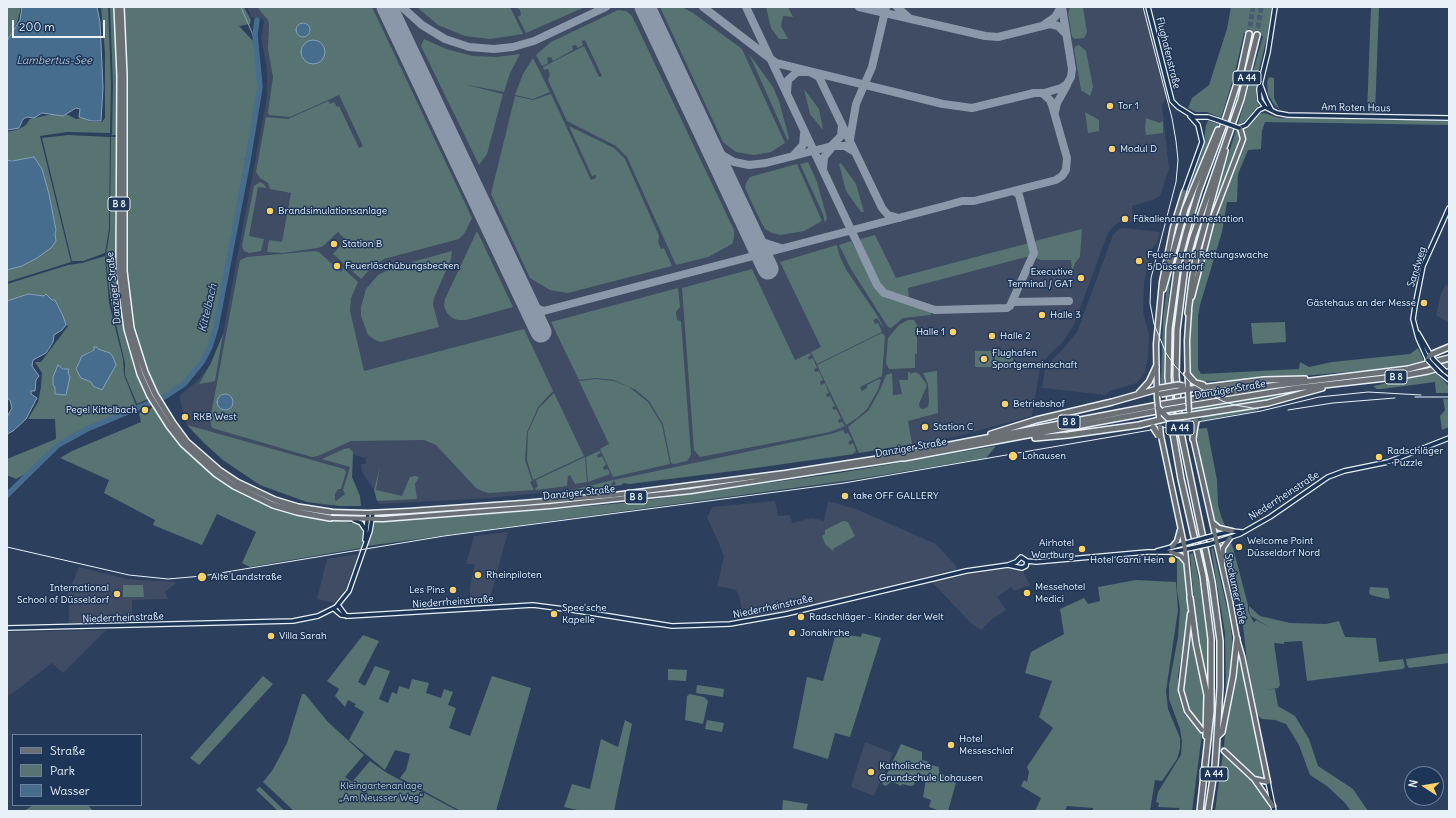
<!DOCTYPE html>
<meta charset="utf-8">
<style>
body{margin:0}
#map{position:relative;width:1456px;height:818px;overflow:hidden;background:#2c3f5d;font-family:Delius,sans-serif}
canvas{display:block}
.frame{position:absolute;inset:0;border:8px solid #e8f1f8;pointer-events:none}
.legend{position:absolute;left:12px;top:734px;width:130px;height:72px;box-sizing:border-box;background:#1d3557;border:1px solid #6e8097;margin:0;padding:5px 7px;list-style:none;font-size:12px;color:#e8f1f8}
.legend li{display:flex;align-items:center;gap:8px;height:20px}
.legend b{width:20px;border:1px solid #6e8097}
.north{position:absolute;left:1404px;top:766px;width:40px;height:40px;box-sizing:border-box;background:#1d3557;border:1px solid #6e8097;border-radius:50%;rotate:282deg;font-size:11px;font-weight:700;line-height:16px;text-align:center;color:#e8f1f8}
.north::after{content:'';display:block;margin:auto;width:14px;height:18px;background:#ffd166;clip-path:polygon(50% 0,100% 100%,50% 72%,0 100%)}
.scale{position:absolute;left:12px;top:20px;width:93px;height:18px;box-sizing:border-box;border:2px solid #e8f1f8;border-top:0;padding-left:5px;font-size:12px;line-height:14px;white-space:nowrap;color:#e8f1f8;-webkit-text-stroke:3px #1d3557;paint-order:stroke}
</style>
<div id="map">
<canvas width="1456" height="818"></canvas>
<div class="frame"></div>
<ul class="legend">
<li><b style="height:5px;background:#6a7074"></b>Straße</li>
<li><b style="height:11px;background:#577472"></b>Park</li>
<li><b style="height:11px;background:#466d8e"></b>Wasser</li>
</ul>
<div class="north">N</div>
<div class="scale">200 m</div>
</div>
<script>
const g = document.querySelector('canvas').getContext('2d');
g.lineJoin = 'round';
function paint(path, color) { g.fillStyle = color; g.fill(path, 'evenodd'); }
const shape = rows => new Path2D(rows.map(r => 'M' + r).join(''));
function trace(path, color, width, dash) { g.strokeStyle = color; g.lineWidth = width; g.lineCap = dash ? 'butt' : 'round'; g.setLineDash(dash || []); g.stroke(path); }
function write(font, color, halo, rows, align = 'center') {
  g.font = font + ' Delius,sans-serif'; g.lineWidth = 3; g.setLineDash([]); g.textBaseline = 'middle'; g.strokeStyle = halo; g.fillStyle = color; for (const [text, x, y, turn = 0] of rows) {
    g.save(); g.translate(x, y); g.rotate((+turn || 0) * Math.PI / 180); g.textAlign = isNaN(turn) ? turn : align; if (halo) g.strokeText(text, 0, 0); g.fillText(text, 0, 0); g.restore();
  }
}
paint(shape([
 [247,7,1145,7,1168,94,1162,105,1169,169,1160,196,1153,200,1132,206,1133,222,1122,221,1116,224,1108,233,1073,327,1062,343,1045,359,1040,368,1032,416,955,437,854,454,741,470,629,484,623,483,622,485,489,498,379,504,375,491,362,472,361,464,366,464,366,458,353,455,352,477,360,496,361,506,323,505,292,497,260,485,223,460,186,424,179,396,196,382,204,373,211,363,223,334,267,97,267,69,261,38,264,21,262,18,251,17],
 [1124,228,1160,232,1156,244,1152,249,1144,283,1143,312,1149,334,1148,356,1145,373,1137,383,1110,391,1106,395,1042,388,1045,370,1049,363,1064,348,1077,332,1113,235,1119,229],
 [1446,284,1449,286,1449,323,1436,315,1441,294],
 [775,501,778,516,790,515,792,523,812,518,824,521,828,501,856,509,936,544,956,566,957,569,745,622,739,596,736,590,717,586,724,557,719,543,707,518,712,507],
 [508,532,489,602,470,603,470,587,475,564,466,564,474,536],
 [358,554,346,589,334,603,317,599,327,559],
 [79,567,127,579,177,582,165,592,168,599,132,600,132,622,69,623,69,598,67,596],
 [1010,567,1022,570,1030,585,1014,591,1011,587,997,597,1006,610,991,620,981,630,971,623,931,581,980,571],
 [106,630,63,673,52,663,9,696,7,693,7,632],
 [865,742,893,753,874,796,851,787]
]), '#3f4c64');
paint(shape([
 [7,7,21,7,17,23,7,41],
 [101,7,108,7,111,84,110,133,67,132,40,136,71,262,7,282,7,270,22,266,37,258,55,234,56,230,42,169,19,160,7,160,7,132,19,129,26,125,30,119,48,115,66,114,76,119,82,118,91,122,102,122,105,118,105,52],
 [110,7,116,7,118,135,112,135,113,84],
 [124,7,244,7,251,20,250,24,239,26,254,42,256,57,259,85,215,327,209,346,193,373,175,389,159,397,146,371,139,350,129,304,126,271,127,75],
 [257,7,372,7,472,218,464,234,459,239,384,259,372,267,361,279,333,254,346,240,338,232,323,246,318,248,282,253,267,252,269,240,282,242,291,193,270,189,268,183,260,178,256,172,266,117,288,119,328,101,330,104,334,102,337,107,339,106,359,148,363,146,339,95,290,117,269,115,268,113,273,77,268,49,269,25,268,20],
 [417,7,510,7,523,34,490,39,465,36,438,25],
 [516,7,585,7,526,33,518,17,521,15,520,10],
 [660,7,682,7,693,13,742,49,785,143,771,152,754,155,736,152,723,142],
 [766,7,788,7,793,17,783,16,781,26,788,39,779,39,771,28],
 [1070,7,1083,7,1087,32,1084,38,1075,39,1072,37,1068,14],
 [1231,7,1272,7,1267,37,1257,78,1256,98,1259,105,1244,122,1240,124,1238,124,1263,36,1244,33,1234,76,1221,118,1207,112,1196,112,1188,108,1192,98,1209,85,1227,29],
 [1371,7,1379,7,1375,113,1367,112],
 [618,10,626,11,632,16,734,230,734,238,732,244,708,257,676,265,627,157,616,146,567,121,548,80,550,74,548,69,544,70,543,67,584,46,599,77,602,76,585,40,582,41,583,45,578,48,576,45,572,46,573,50,553,61,551,57,547,58,548,63,542,66,536,55,551,42],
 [424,39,446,49,473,56,497,57,520,54,510,73,504,92,463,84,503,94,487,154,479,165,421,46],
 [1079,45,1086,51,1093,87,1090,96,1081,90,1074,49,1076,46],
 [749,54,773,87,779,101,789,138,788,141],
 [533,58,550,92,533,99,515,95,523,74],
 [1269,77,1274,78,1274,98,1280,110,1273,103,1268,94,1267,82],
 [804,89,819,109,823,130,810,114],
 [551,94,591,180,596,178,596,175,592,176,569,126,614,148,625,159,659,236,658,242,661,249,664,248,672,266,568,293,550,290,530,278,491,194,515,96,533,100],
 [1085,112,1099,120,1099,131,1088,133],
 [1264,113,1279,118,1312,117,1368,120,1449,119,1449,125,1265,122,1262,131,1261,149,1248,150,1238,174,1237,202,1227,202,1222,232,1200,305,1198,316,1198,369,1201,374,1299,369,1300,362,1309,367,1332,362,1410,354,1418,348,1424,361,1423,363,1370,370,1302,376,1198,382,1191,375,1190,343,1195,276,1203,236,1236,130,1243,130,1259,114],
 [1146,118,1160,123,1163,121,1163,133,1146,135,1145,129],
 [1208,121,1219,124,1183,209,1168,262,1179,216,1203,149,1206,125],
 [68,135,110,137,109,229,105,253,83,261,72,261,42,138],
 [111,137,118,137,116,238,121,306,130,352,148,399,137,404,125,375,125,363,111,303,108,280,106,255,110,230],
 [808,162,817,182,827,218,825,223,823,214,800,164],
 [841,163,856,184,864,212,861,212,846,191,839,164],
 [797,164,822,221,804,231,780,235,772,233,765,229,760,220,745,188,746,183,750,177],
 [260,182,265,185,266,188,258,187,249,236,264,239,261,251,249,253,244,251,242,246,254,186],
 [1195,192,1180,236,1170,283,1165,337,1164,383,1161,384,1163,317,1169,275,1185,217],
 [1082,229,1080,257,1075,263,1072,272,1071,260,1041,260,1036,258,1037,253,1035,241],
 [477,231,513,307,466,320,458,320,452,318,447,313,444,306,445,299],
 [875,235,896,278,1029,243,1031,254,1030,256,908,288,909,299,885,290,876,276,860,242,861,239],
 [851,241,880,294,884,297,930,312,931,315,903,318,891,328,888,327,851,269,839,245],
 [837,245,840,257,847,271,877,315,885,330,877,318,873,320,875,324,878,323,882,332,817,364,811,352,821,347,780,262],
 [314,251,319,252,341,272,343,269,330,256,358,282,351,298,350,311,364,371,524,329,553,391,538,407,527,432,525,460,532,481,530,482,534,490,488,493,482,491,476,488,436,445,424,440,351,441,318,456,312,457,212,428,210,420,240,260,247,257],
 [452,251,451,259,434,298,433,305,439,327,381,342,375,340,368,335,361,316,361,307,366,289,378,275,394,267],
 [105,256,109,303,123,359,124,375,137,408,88,428,95,416,88,428,58,444,27,473,16,479,7,475,7,459,56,439,55,419,28,419,38,402,41,387,42,373,35,362,41,362,68,326,66,325,63,316,55,300,52,300,49,297,30,294,7,301,7,284,68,265,82,263],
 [98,349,110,354,92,383,77,369,82,356,90,351],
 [61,367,68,371,66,390,53,377],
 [752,269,795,360,810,353,811,355,808,357,809,360,813,358,817,368,814,369,815,372,819,371,823,380,820,382,821,385,825,383,829,393,826,394,827,397,830,396,835,406,832,407,834,410,836,409,841,418,838,420,839,423,842,422,845,426,830,432,700,457,694,450,682,288],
 [678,288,680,307,676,312,677,320,681,321,691,455,687,461,674,464,671,463,663,424,649,401,636,390,614,380,596,378,579,380,551,322],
 [908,320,914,320,917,325,917,354,915,354,915,368,889,369,886,363,888,338,899,325],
 [1285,322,1286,342,1253,344,1251,323],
 [882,333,885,336,882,376,860,387,862,391,867,388,867,385,879,379,881,380,878,390,867,409,857,418,846,425,817,365],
 [223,334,215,381,199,384,211,363],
 [975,351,992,351,993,367,975,367],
 [1013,354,1013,366,995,366,995,355],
 [937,371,938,413,908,421,912,444,859,453,848,427,869,410,880,390,886,375,892,373,893,395,902,394,899,380,908,380,908,372,910,372,910,374,915,372,919,374,927,385,919,404,920,408,923,409,928,407,929,401,928,384,923,373],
 [1436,373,1449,386,1449,393,1436,393,1435,382,1382,389,1377,389,1373,386],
 [596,379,614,381,629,387,648,402,662,425,670,464,613,477,600,449,609,444,579,381],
 [1298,392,1300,392,1277,399,1194,414,1193,408],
 [554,393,584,456,533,480,527,460,528,432,539,408],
 [1443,399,1449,399,1449,427,1442,430,1440,416,1445,410],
 [153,407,162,421,190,455,207,470,253,498,272,507,305,516,360,524,364,530,361,548,250,567,242,563,256,532,217,514,202,545,153,525,155,520,104,493,109,480,60,458,72,451,141,422,139,413,149,410],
 [1255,407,1256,411,1198,421,1205,416],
 [187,425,344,469,346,472,341,489,338,489,335,494,335,500,336,501,345,494,343,490,350,467,322,459,344,449,349,448,353,452,352,477,360,496,361,506,340,506,307,502,260,485,223,460,204,443],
 [1207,428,1217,480,1218,505,1221,516,1226,528,1221,527,1214,522,1200,460,1196,429],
 [843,430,845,434,848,433,852,440,848,442,850,445,853,443,856,451,853,453,854,454,741,470,629,484,623,483,622,485,568,491,613,480,614,482,611,483,612,486,616,484,614,480,831,434],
 [996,446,986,458,852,480,367,546,375,522,546,510,633,502,839,473],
 [599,451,601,453,597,455,598,458,602,456,606,465,603,467,604,470,608,469,610,474,588,482,586,457],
 [585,457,587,482,575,484,570,475,568,476,567,486,536,490,535,488,538,487,536,480],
 [380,467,376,490,402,496,410,477,415,476,419,477,415,484,417,499,377,501,374,490],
 [843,521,848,522,855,536,833,549,834,552,825,544,822,536,825,534,825,530],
 [1232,544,1248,605,1248,611,1254,623,1256,620,1269,627,1251,616,1249,611,1249,606,1260,616,1290,623,1326,624,1339,621,1345,637,1376,638,1379,662,1403,659,1405,667,1403,669,1307,681,1302,641,1284,642,1284,644,1274,643,1280,685,1278,688,1266,690,1275,689,1278,706,1295,716,1309,739,1318,766,1353,789,1368,811,1351,811,1345,803,1327,786,1310,775,1299,745,1286,724,1275,720,1262,719,1257,715,1248,670,1242,617,1226,550,1228,545],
 [1213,548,1230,621,1232,638,1231,678,1226,698,1225,633,1211,549],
 [1193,553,1200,585,1207,634,1208,693,1197,634,1190,554],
 [1178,558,1183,560,1188,605,1187,627,1178,675,1178,694,1184,714,1202,734,1192,811,1177,811,1180,808,1158,807,1159,803,1156,802,1158,792,1181,755,1182,741,1180,729,1169,699,1169,685,1178,637,1180,609,1177,591,1177,559],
 [1136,580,1176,582,1178,610,1166,691,1168,709,1180,738,1180,749,1177,759,1162,781,1155,780,1150,811,1093,811,1093,808,1067,806,1065,811,1035,811,1041,798,1021,786,1024,780,1027,782,1029,772,1027,767,1053,728,1039,717,1052,681,1025,673,1031,652,1064,634,1060,609,1084,598,1088,604,1100,601,1098,587],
 [123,585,143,585,144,597,123,597],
 [1370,587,1388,588,1390,598,1387,599,1371,595,1369,593],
 [1192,627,1203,692,1203,727,1191,715,1183,696,1183,683],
 [836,633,861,637,862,633,881,638,850,737,835,733,828,759,793,748,807,677,823,681],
 [363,635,379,641,358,682,365,686,375,666,390,671,379,699,388,703,392,692,397,694,399,686,409,689,412,679,429,683,426,693,441,698,444,689,453,692,448,705,456,708,449,728,470,736,492,676,531,688,496,811,461,811,453,807,400,778,406,770,410,754,395,750,385,770,349,740,364,712,354,706,356,704,348,700,345,707,335,696,339,689,327,681],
 [1449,653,1449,663,1409,668,1407,665,1406,659],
 [1239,654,1265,780,1258,778,1224,747,1226,718,1238,668],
 [668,669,687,670,686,681,668,680],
 [263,676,273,684,199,765,190,758],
 [697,685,724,689,723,697,696,693],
 [302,694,305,694,327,721,364,755,345,777,352,782,370,761,387,773,458,811,294,811,263,782,272,771,287,743],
 [690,694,704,697,708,701,703,724,685,720,687,696],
 [625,720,632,724,614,811,582,811,564,807,572,784,590,789,601,739,618,747],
 [707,720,724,723,722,732,705,729],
 [901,744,922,752,922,760,929,762,928,764,939,767,939,772,956,783,948,811,940,811,929,807,931,800,923,797,926,779,919,777,916,778,914,785,911,786,902,784,901,786,895,783,891,782,886,786,882,784],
 [1223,753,1260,789,1271,811,1215,811],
 [259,787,260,787,285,811,278,811,256,790],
 [783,800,808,804,806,811,782,811],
 [33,805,88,805,93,811,24,811]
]), '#577472');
const water = shape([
 [22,7,97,7,100,22,103,88,101,121,91,121,79,117,80,109,76,108,63,116,42,113,34,118,27,117,23,119,19,128,7,130,7,41,20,20,22,7],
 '296 30a7 7 0 1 1 14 0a7 7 0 1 1-14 0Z',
 '301 52a12 12 0 1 1 24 0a12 12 0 1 1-24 0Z',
 [34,157,42,169,49,194,56,230,55,234,56,241,51,248,37,258,22,266,7,270,7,160,12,161,34,157],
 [28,294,44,296,46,294,52,300,55,300,63,316,66,325,62,330,54,335,53,342,46,353,33,360,32,366,39,376,36,380,35,391,31,391,31,394,37,398,26,419,13,431,7,434,7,417,12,408,10,400,7,398,7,301,28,294],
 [94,347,97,347,98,349,110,353,113,357,116,365,102,390,93,386,91,382,81,378,76,369,82,356,94,350,94,347],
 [58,365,63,369,69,369,68,373,70,377,66,395,55,394,55,387,53,385,53,377,58,365],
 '217 402a8 8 0 1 1 16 0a8 8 0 1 1-16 0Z'
]);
paint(water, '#466d8e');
trace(water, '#87a2b8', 1);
trace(shape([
 [241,7,256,42]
]), '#87a2b8', 1);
trace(shape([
 [7,495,58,445,87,429,166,396,184,384,202,362,210,347,216,327,248,160,260,87,255,35,257,20]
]), '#466d8e', 5.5);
trace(shape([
 [402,7,422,25,445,39,469,47,494,49,513,47,534,41,606,7],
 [703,7,776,63,943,104,972,108,1034,93,1044,93,1061,88,1067,84,1071,77,1072,69,1062,7],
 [746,7,877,285,884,293,935,310,1007,308,1010,306,1034,253,1019,195,1014,191],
 [859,7,985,36,998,37,1050,24,1058,26,1066,34],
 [897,7,908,17],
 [1045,24,1055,17,1061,7],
 [787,92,788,80,797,72,810,72,819,77,882,208,888,215,899,218],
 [1055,112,1057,103,1067,85],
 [704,133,712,145,722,155,734,162,749,165,766,163,836,145],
 [850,139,856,104,872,67,886,7],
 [831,146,841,136,842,125],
 [793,156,803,145,804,134],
 [823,169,824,157,833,146,845,146,855,152],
 [747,225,753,234,762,242,781,248],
 [525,299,532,306,543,311],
 [1012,302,1069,301],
 [532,314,948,205,962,201,974,201,1056,180,1062,176,1066,170,1067,158,1052,105,1050,100,1042,93]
]), '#8a98aa', 8);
trace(shape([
 [387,7,541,332],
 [645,7,768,269]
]), '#8a98aa', 21);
trace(shape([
 [1202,730,1224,751]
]), '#485a74', 4, [4, 2]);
trace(shape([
 [1249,34,1253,7],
 [1257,35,1261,7]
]), '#485a74', 5, [5, 2.5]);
const secondary = shape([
 [1148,7,1172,101,1178,107,1194,117,1208,117,1217,120],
 [1261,86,1266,100,1271,109],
 [1265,107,1277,113,1288,115,1449,118],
 [1265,107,1260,100,1259,89,1268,52,1275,7],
 [1239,128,1246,125,1259,110,1265,107],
 [1184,192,1202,142,1198,125,1190,116],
 [1418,333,1433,359],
 [1428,360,1418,338,1413,319,1415,306,1423,266,1449,208],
 [1439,372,1449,380],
 [354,520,361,523,365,529],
 [1208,537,1232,531,1242,532],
 [365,540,368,513],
 [1210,544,1240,534,1270,517,1328,477,1344,471,1388,462,1449,438],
 [1157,551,1190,542],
 [1008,565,1022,568,1026,566,1027,561],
 [338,605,346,616],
 [334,609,341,615,349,616,533,605,572,610,672,626,730,624,786,614,966,571,1008,565,1016,562,1021,557,1027,561,1036,562,1147,552,1171,552,1192,548],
 [7,628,293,621,318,616,336,607,349,591,370,531,373,513],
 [1268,782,1274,811]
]);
const primary = shape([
 [1192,297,1212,220,1243,139,1240,128],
 [1188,392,1187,341,1189,311],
 [1157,398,1156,344,1162,282,1173,227,1184,192],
 [1161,436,1185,549,1190,599],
 [1193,438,1230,601,1237,639,1242,656,1268,782,1254,779],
 [330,512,368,513,409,511,523,503,614,495,785,473,887,457],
 [330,518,383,519,551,506,691,491,904,458],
 [1213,523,1219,528,1232,531],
 [1172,547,1177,541,1180,530],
 [1171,552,1181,556,1186,562],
 [1222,565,1223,548,1230,538],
 [1190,614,1181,690,1187,711,1202,730],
 [1224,751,1254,779,1273,806]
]);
const highway = shape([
 [117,7,120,76,119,271,127,329,140,374,150,396,169,426,183,444,216,474,234,486,273,505,297,512,330,518],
 [121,7,124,75,124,271,131,328,145,372,155,394,173,423,187,442,219,470,237,482,275,500,298,507,330,512],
 [1163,289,1185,209,1218,130],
 [1188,313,1192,281,1197,252,1225,151],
 [1428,360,1430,355,1449,347],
 [1187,374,1195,383,1203,385],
 [1183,390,1264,380,1305,379],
 [1139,393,1149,382,1156,367],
 [1182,401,1270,386,1408,369,1449,358],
 [1183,407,1297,388,1395,377,1428,371,1449,365],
 [1186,416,1268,403,1322,388],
 [991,434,1036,420,1112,402,1161,388],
 [1035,438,1068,435,1139,425,1168,418],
 [1193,439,1194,431],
 [887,457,1164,404],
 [904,458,1162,410],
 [1190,598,1196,643,1207,695,1206,736],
 [1217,737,1222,732,1233,676,1237,639],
 [1200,811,1211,711,1211,639,1203,576,1181,479,1172,428,1168,377,1169,329,1178,264,1186,233,1199,190,1226,118,1241,71,1249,34],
 [1208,811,1215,766,1217,737,1220,687,1220,641,1212,582,1180,428,1176,375,1177,330,1185,266,1193,237,1241,99,1257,35]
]);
trace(secondary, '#e8f1f8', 6);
trace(primary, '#e8f1f8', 7);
trace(highway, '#e8f1f8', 8);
trace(secondary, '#1d3557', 3.5);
trace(primary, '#6a7074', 4);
trace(highway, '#6a7074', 5);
trace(shape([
 [1143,7,1172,118,1176,141,1178,160,1176,182,1151,278,1150,303,1154,324,1166,353,1175,366,1191,383,1222,401,1235,405,1258,409],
 [1415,397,1449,397],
 [1288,410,1333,403,1395,398],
 [7,547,129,575,168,579,202,576,444,536,844,483,1261,411,1319,397,1368,392,1421,395]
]), '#e8f1f8', 1);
trace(shape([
 [212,577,231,573]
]), '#e8f1f8', 1, [6, 3]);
const secondaryBridge = shape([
 [1217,120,1239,128],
 [1433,359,1445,371],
 [1428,360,1439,372],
 [1190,542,1208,537],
 [1192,548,1210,544]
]);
const primaryBridge = shape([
 [1188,392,1189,411],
 [1157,398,1159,417],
 [1190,422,1192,431],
 [1160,426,1161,436]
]);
const highwayBridge = shape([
 [1161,388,1178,385,1183,386],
 [1161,394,1183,390],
 [1164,404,1182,401],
 [1158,408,1168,418,1186,416],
 [1165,410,1183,407],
 [1153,427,1159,436],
 [1194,431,1196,421]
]);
trace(secondaryBridge, '#e8f1f8', 6, []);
trace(primaryBridge, '#e8f1f8', 7, []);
trace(highwayBridge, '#e8f1f8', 8, []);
trace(secondaryBridge, '#1d3557', 3.5);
trace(primaryBridge, '#6a7074', 4);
trace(highwayBridge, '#6a7074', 5);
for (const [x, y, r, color] of [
 [1110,106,4,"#ffd166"],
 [1112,149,4,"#ffd166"],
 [270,211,4,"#ffd166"],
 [1125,219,4,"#ffd166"],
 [334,244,4,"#ffd166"],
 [1139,261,4,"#ffd166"],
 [337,266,4,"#ffd166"],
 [1081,278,4,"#ffd166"],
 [1424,303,4,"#ffd166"],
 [1042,315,4,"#ffd166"],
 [953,332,4,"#ffd166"],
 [992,336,4,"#ffd166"],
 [984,359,4,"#ffd166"],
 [1005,404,4,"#ffd166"],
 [145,410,4,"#ffd166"],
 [185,417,4,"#ffd166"],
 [925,427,4,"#ffd166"],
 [1013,456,5,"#ffd166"],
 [1379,457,4,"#ffd166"],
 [845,496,4,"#ffd166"],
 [1239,547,4,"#ffd166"],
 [1082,549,4,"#ffd166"],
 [1172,560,4,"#ffd166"],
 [478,575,4,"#ffd166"],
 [202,577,5,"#ffd166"],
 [453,590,4,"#ffd166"],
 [1027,593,4,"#ffd166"],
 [117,594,4,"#ffd166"],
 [554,614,4,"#ffd166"],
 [801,617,4,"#ffd166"],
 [792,633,4,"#ffd166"],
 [271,636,4,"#ffd166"],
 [951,745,4,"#ffd166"],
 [871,772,4,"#ffd166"]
]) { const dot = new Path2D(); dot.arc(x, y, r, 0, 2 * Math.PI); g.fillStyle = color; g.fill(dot); trace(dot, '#1d3557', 1.5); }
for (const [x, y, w] of [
 [1247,78,28],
 [119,204,22],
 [1396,377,22],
 [1069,422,22],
 [1180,428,28],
 [636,497,22],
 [1214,774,28]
]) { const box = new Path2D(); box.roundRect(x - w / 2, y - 7, w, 14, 3); g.fillStyle = '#1d3557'; g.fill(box); trace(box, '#e8f1f8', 1); }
write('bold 9px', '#e8f1f8', null, [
 ["A 44",1247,78],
 ["B 8",119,204],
 ["B 8",1396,377],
 ["B 8",1069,422],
 ["A 44",1180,428],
 ["B 8",636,497],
 ["A 44",1214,774]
]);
write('10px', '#e8f1f8', '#1d3557', [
 ["Flughafenstraße",1168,53,76],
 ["Am Roten Haus",1356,108,1],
 ["Sandweg",1417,267,-73],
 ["Danziger Straße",114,288,-96],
 ["Danziger Straße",1230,390,-10],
 ["Danziger Straße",911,448,-10],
 ["Danziger Straße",579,493,-6],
 ["Niederrheinstraße",1284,496,-33],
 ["Stockumer Höfe",1235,589,78],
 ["Niederrheinstraße",453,602,-4],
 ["Niederrheinstraße",773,607,-12],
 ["Niederrheinstraße",123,618,-2]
]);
write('10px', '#e8f1f8', '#1d3557', [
 ["Tor 1",1118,106],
 ["Modul D",1120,149],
 ["Brandsimulationsanlage",278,211],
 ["Fäkalienannahmestation",1133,219],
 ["Station B",342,244],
 ["Feuer- und Rettungswache",1147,255],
 ["5 Düsseldorf",1147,267],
 ["Feuerlöschübungsbecken",345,266],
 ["Executive",1073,272,"right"],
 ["Terminal / GAT",1073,284,"right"],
 ["Gästehaus an der Messe",1416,303,"right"],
 ["Halle 3",1050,315],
 ["Halle 1",945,332,"right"],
 ["Halle 2",1000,336],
 ["Flughafen",992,353],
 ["Sportgemeinschaft",992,365],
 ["Betriebshof",1013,404],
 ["Pegel Kittelbach",137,410,"right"],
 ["RKB West",193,417],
 ["Station C",933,427],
 ["Radschläger",1387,451],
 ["- Puzzle",1387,463],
 ["Lohausen",1022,456],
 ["take OFF GALLERY",853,496],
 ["Welcome Point",1247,541],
 ["Düsseldorf Nord",1247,553],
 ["Airhotel",1074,543,"right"],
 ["Wartburg",1074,555,"right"],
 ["Hotel Garni Hein",1164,560,"right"],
 ["Rheinpiloten",486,575],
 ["Alte Landstraße",211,577],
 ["Messehotel",1035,587],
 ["Medici",1035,599],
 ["International",109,588,"right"],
 ["School of Düsseldorf",109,600,"right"],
 ["Les Pins",445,590,"right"],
 ["Spee'sche",562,608],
 ["Kapelle",562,620],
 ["Radschläger - Kinder der Welt",809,617],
 ["Jonakirche",800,633],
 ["Villa Sarah",279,636],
 ["Hotel",959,739],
 ["Messeschlaf",959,751],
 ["Katholische",879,766],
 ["Grundschule Lohausen",879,778]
], 'left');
write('10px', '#b5c5c9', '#1d3557', [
 ["Kleingartenanlage",381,786],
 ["„Am Neusser Weg“",381,798]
]);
write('italic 11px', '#afc3d3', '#1d3557', [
 ["Lambertus-See",54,61],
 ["Kittelbach",208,308,-77]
]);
</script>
